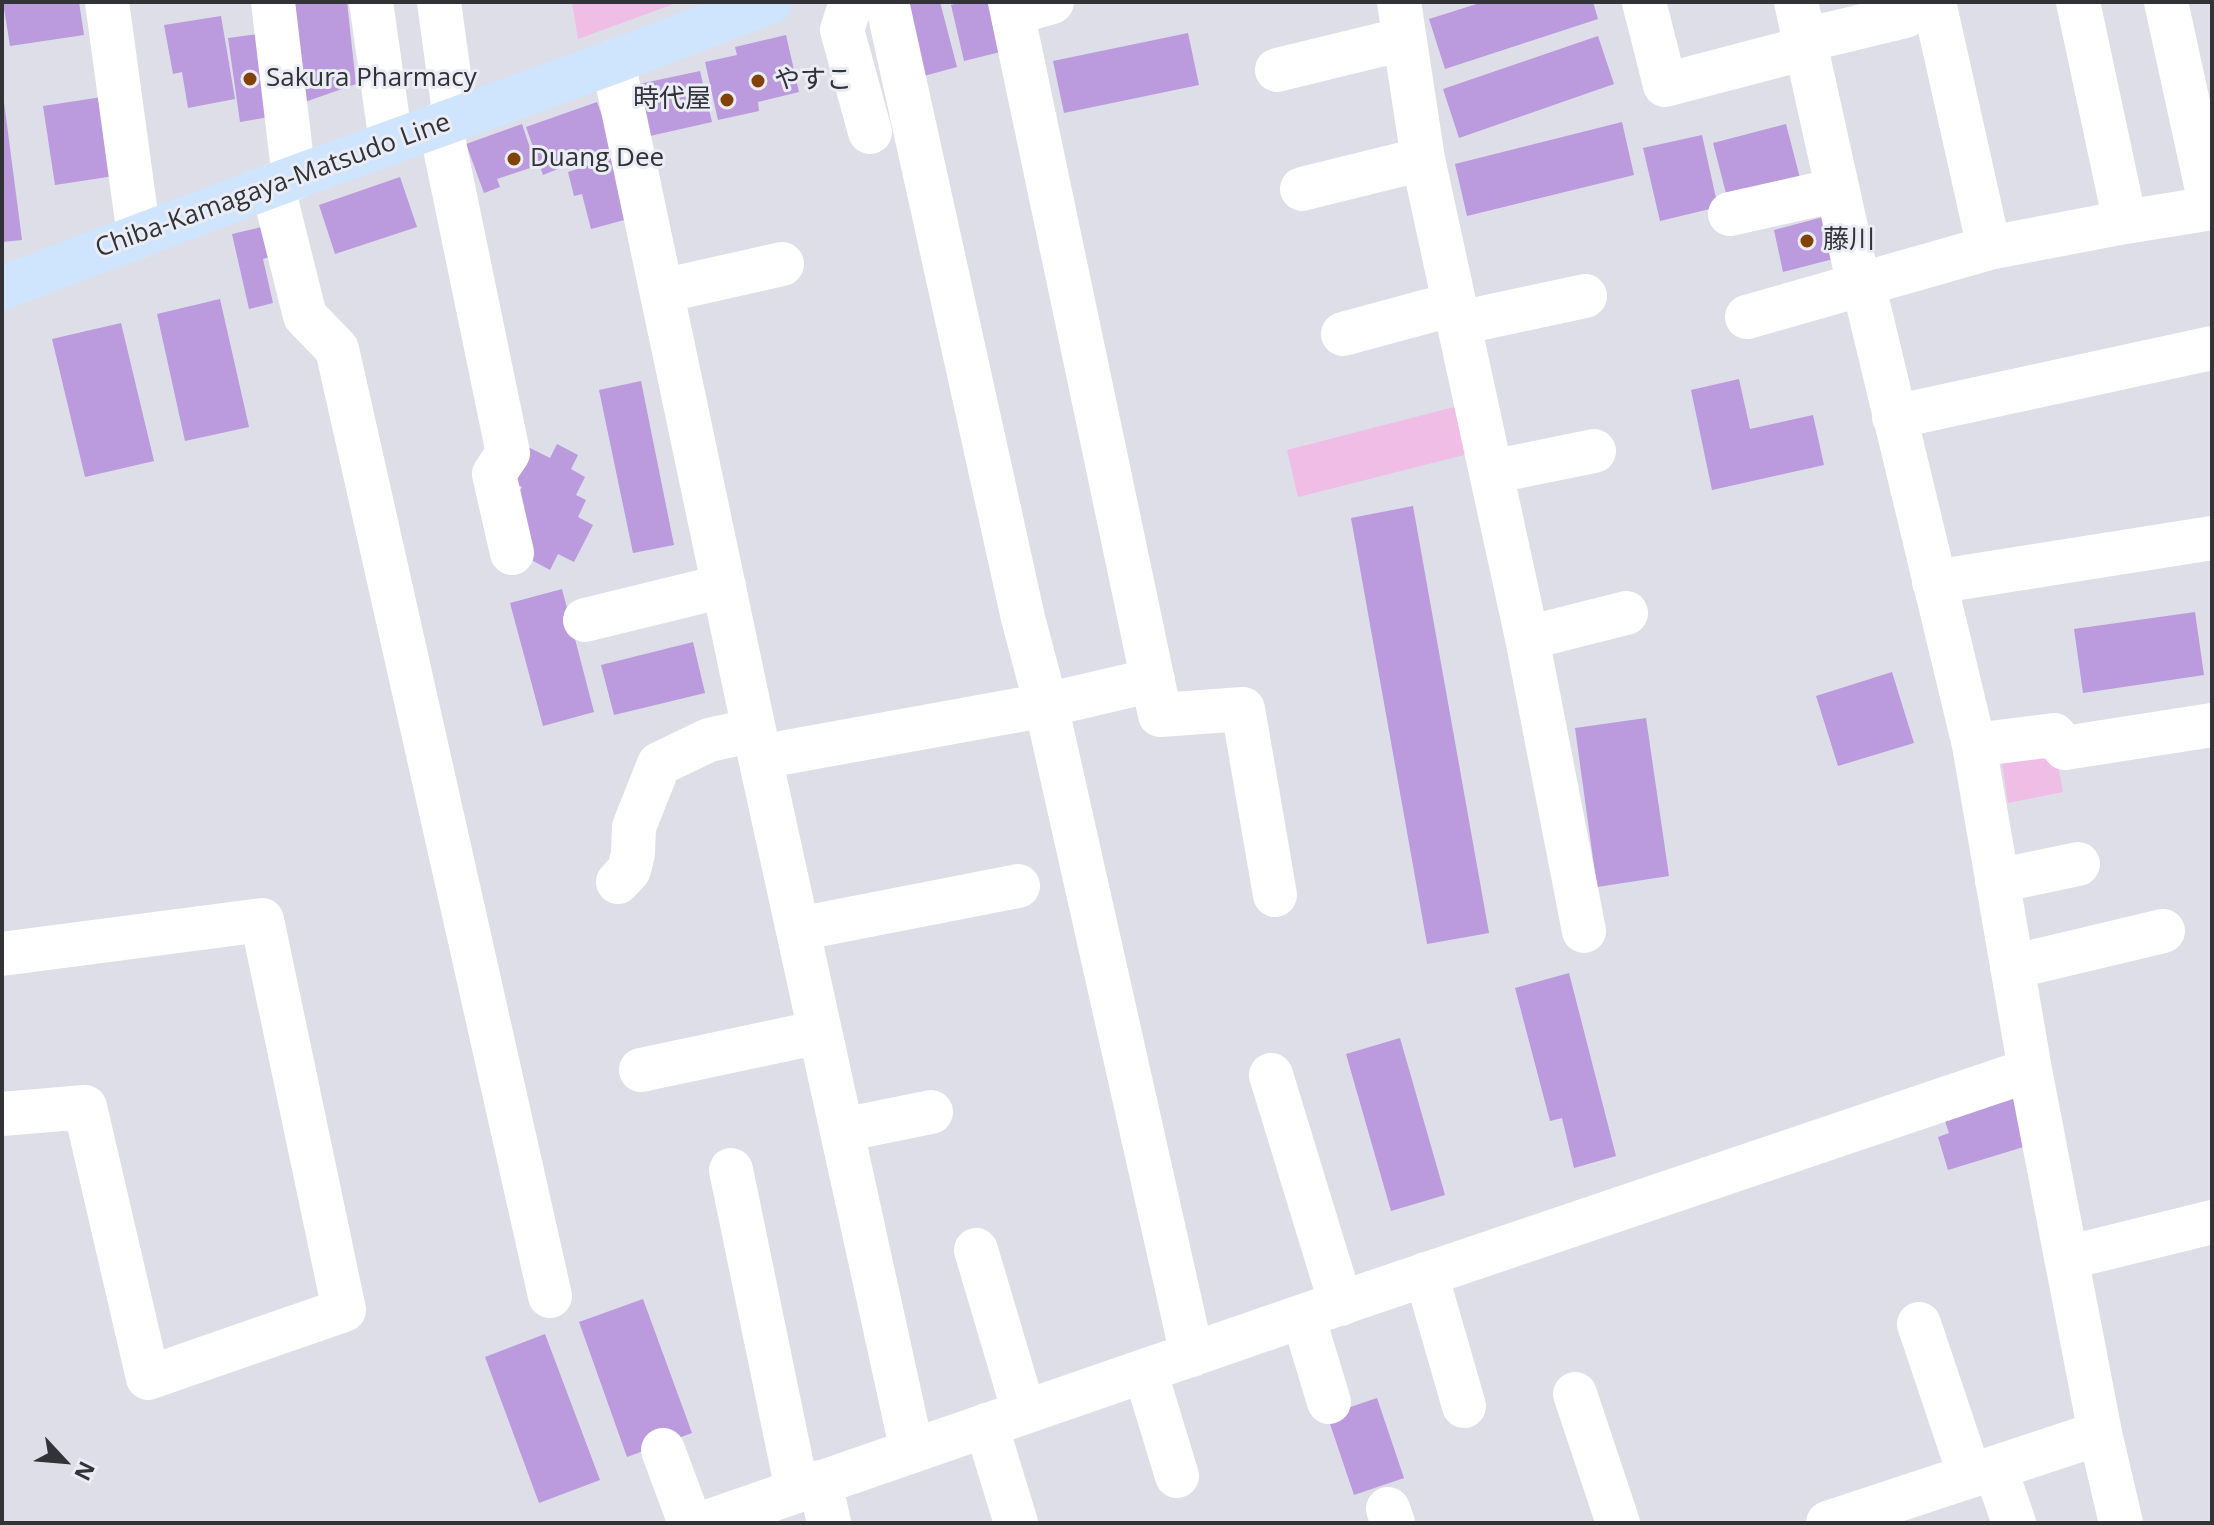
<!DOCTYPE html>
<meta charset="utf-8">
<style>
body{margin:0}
#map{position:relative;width:2214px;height:1525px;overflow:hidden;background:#dddee8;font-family:"Open Sans",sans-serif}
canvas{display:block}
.frame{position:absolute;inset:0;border:4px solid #323337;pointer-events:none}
.north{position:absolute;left:24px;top:1421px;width:80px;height:80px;-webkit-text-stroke:6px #eaecf6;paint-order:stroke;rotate:116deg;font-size:22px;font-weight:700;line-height:32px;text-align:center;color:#323337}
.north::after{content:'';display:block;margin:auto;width:28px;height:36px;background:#323337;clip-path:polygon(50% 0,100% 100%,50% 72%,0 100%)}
</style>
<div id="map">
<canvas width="2214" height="1525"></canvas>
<div class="frame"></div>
<div class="north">N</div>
</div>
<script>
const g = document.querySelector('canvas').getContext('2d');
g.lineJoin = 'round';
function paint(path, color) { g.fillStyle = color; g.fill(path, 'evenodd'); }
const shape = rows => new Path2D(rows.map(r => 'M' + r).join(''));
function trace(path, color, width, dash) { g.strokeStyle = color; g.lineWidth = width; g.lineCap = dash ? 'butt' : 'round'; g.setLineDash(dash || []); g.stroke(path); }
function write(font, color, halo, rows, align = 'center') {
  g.font = font + ' "Open Sans","Noto Sans JP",sans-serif'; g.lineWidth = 6; g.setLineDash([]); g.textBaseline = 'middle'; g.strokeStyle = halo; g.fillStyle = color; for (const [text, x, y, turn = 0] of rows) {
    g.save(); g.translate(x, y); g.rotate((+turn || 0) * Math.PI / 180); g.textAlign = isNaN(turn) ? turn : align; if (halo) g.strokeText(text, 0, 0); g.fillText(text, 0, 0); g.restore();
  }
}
paint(shape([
 [572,2,679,2,578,39],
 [1466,404,1476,452,1298,497,1287,450],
 [2056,754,2063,792,2008,803,2002,762]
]), '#efbde5');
paint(shape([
 [3,2,79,2,84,35,10,46],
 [288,2,347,2,356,84,302,103],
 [905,2,940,2,957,67,924,76],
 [962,2,988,2,1000,52,964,61,951,5],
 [1483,2,1593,2,1598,19,1445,69,1429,19],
 [221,16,235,99,188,108,182,72,173,74,164,25],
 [1188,33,1199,85,1064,113,1053,61],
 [258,34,269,117,240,122,228,38],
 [786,35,799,92,758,102,759,111,718,120,705,62,737,55,735,47],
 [1598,36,1614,84,1459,138,1443,89],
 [700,71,712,122,650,136,639,84],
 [102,97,114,176,55,185,43,106],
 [2,102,4,102,22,240,2,242],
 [597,102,614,149,589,158,588,155,573,161,570,154,562,157,565,166,543,175,526,127],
 [1622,122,1634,175,1467,216,1455,164],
 [522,124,536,166,497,179,500,187,484,193,466,144],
 [1786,124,1801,182,1728,201,1713,143],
 [1702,135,1718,207,1660,221,1643,148],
 [612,158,628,219,591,229,582,194,574,196,568,172],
 [400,177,417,227,335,254,319,205],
 [1827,216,1837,258,1783,272,1774,230],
 [266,226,273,256,263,259,273,303,249,309,232,234],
 [220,299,249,427,185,441,157,314],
 [121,323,154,461,85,477,52,339],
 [1739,379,1750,429,1813,415,1824,465,1712,490,1691,390],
 [641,381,674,545,633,553,599,390],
 [557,444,578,455,571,469,585,477,576,495,586,500,578,517,593,525,574,562,558,554,550,570,522,555,513,503,522,487,510,481,528,447,550,458],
 [1413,506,1489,933,1427,944,1351,518],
 [562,589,594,712,543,726,510,603],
 [2195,612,2204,675,2083,693,2074,629],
 [693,642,705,693,614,715,601,665],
 [1892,672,1914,743,1838,766,1816,696],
 [1646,718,1669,876,1597,887,1575,728],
 [1569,973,1616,1156,1574,1168,1562,1118,1550,1121,1515,988],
 [1400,1038,1445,1195,1391,1211,1346,1054],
 [2014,1093,2030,1145,1948,1170,1938,1137,1949,1133,1945,1121],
 [643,1299,692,1433,627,1457,579,1322],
 [545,1334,600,1480,539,1503,485,1357],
 [1377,1398,1404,1478,1354,1495,1327,1415]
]), '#bb9add');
trace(shape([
 [107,2,139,236],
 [273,2,294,178],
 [371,2,391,142],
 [439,2,455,119],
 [851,2,842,30,870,132],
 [887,2,1023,618,1046,705,1192,1355],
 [1010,2,1160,715,1243,709,1275,895],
 [1399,2,1423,159,1527,638,1584,931],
 [1644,2,1665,85,1806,48],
 [1796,2,1859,286,1868,304,1974,745,2030,1070,2100,1433,2121,1523],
 [1934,2,1989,248],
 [2078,2,2125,222],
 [2166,2,2211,208],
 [1013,13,1052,2],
 [1805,40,1905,16],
 [613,62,754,730,912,1451],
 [1277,70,1404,39],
 [440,124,508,453,494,474,512,553],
 [274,185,278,208,305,316,337,349,550,1296],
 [1302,189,1423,159],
 [1730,214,1837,190],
 [662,291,782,264],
 [1747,317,1989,248,2125,222,2212,208],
 [1459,323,1585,296],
 [1343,334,1454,304],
 [1894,417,2212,348],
 [1491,472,1594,451],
 [1934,582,2212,538],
 [585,620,724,586],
 [1527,638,1626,613],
 [1974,745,2054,735,2065,748,2212,725],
 [760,757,1046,705,1153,680],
 [1997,881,2078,864],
 [618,882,629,870,633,854,634,827,659,764,709,740,754,730],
 [798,929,1018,886],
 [2,954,262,920,344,1310,148,1378,85,1107,2,1114],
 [2012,967,2163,931],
 [641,1070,820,1032],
 [1271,1075,1341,1304],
 [842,1130,931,1112],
 [731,1170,797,1490],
 [976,1250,1024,1412],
 [2066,1258,2212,1222],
 [1426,1274,1464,1406],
 [1303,1316,1329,1402],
 [1919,1324,1970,1476],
 [1145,1371,1177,1476],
 [1575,1394,1618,1523],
 [986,1425,1016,1523],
 [663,1450,690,1523],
 [1995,1468,2014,1523],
 [820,1482,829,1523],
 [1388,1509,1393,1523],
 [704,1523,1303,1316,2030,1070],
 [1828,1523,2100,1433]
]), '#fff', 44);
trace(shape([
 [2,288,274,185,613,62,770,2]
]), '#cfe4fd', 44);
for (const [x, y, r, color] of [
 [250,79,8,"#824208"],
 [758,81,8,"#824208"],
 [727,100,8,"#824208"],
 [514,159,8,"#824208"],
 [1807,241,8,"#824208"]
]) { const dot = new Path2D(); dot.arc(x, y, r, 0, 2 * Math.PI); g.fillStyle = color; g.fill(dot); trace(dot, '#eaecf6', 3); }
write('26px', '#323337', '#eaecf6', [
 ["Sakura Pharmacy",266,79],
 ["やすこ",774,81],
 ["時代屋",711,100,"right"],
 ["Duang Dee",530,159],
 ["藤川",1823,241]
], 'left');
write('26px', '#323337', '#eaecf6', [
 ["Chiba-Kamagaya-Matsudo Line",273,186,-20]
]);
</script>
